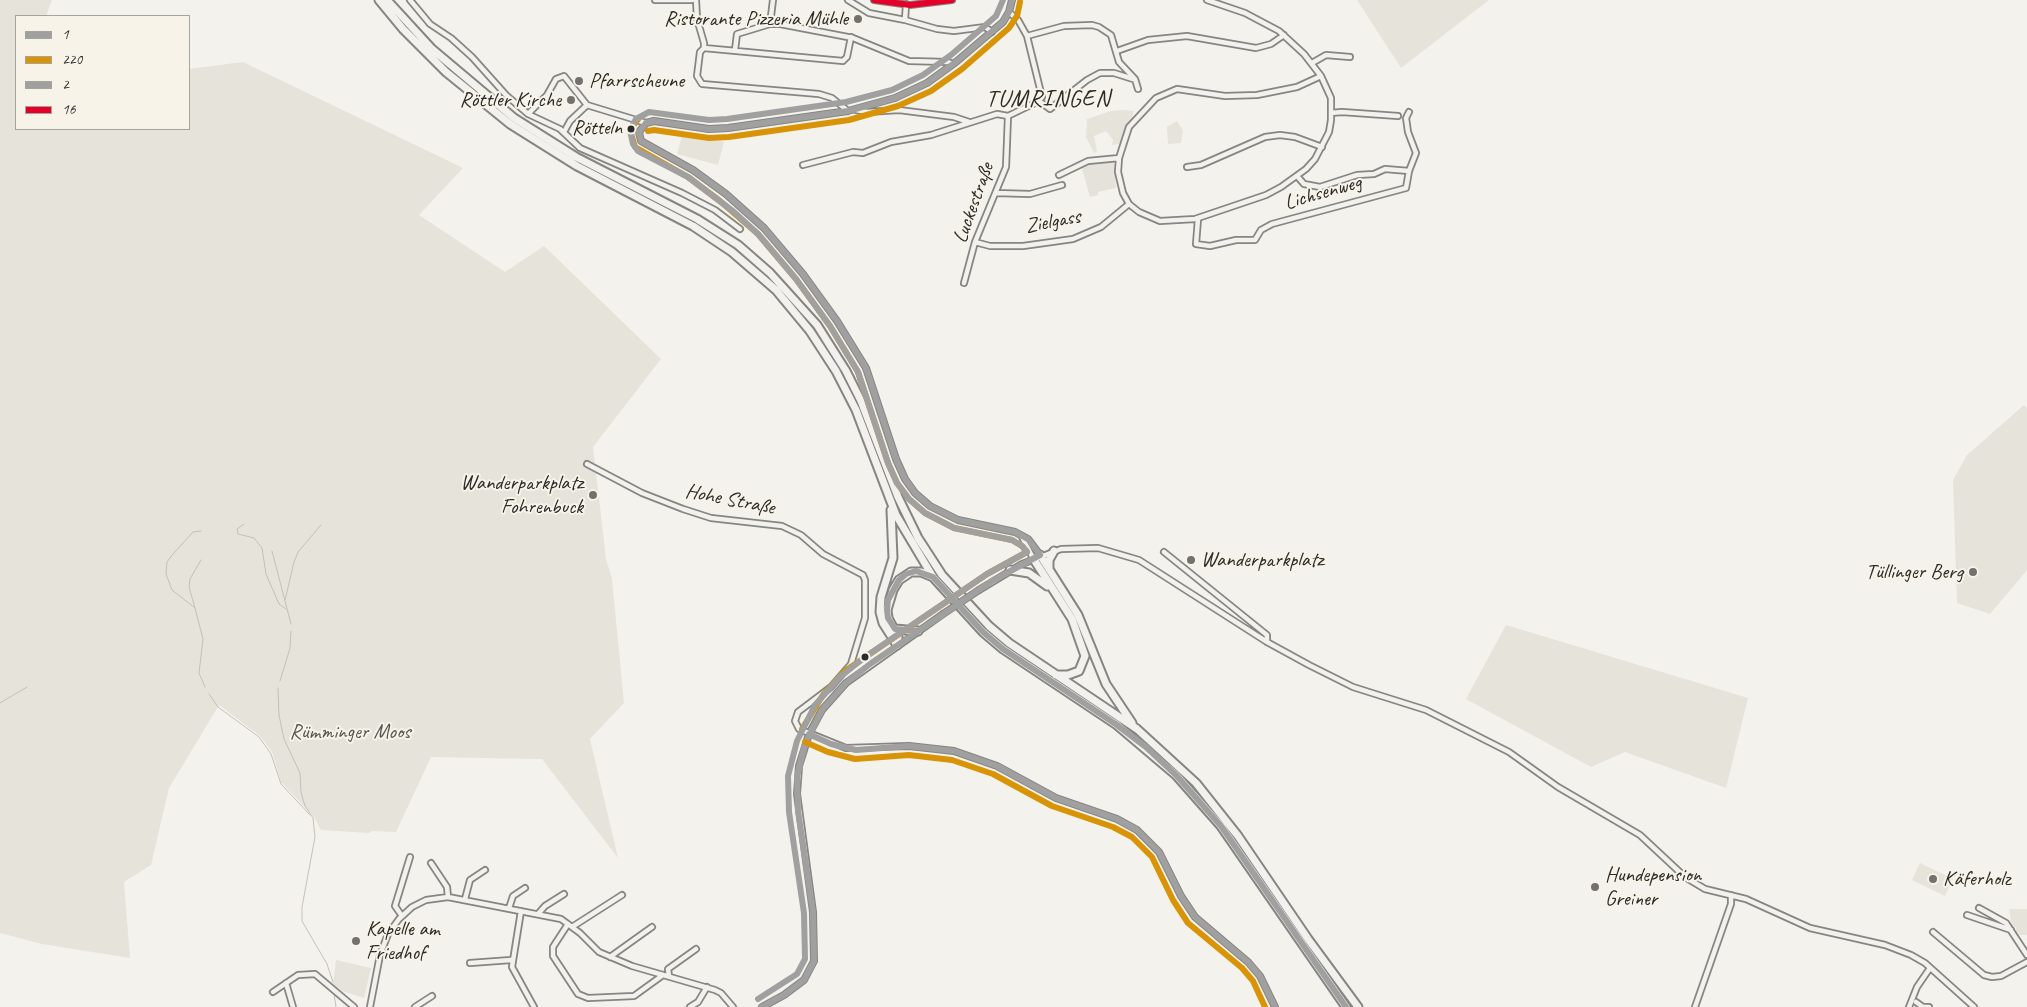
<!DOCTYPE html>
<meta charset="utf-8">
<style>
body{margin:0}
#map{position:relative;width:2027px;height:1007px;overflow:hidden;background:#f4f2ec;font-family:Caveat,sans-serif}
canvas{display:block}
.legend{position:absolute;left:15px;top:15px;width:175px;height:115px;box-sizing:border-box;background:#f7f3e8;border:1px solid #a5a39c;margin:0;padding:6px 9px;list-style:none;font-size:15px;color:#2b2b2b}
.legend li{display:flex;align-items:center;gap:10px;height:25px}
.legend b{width:25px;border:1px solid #a5a39c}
</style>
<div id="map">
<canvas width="2027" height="1007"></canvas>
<ul class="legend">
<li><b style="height:6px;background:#a0a0a0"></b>1</li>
<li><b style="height:6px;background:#d89406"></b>220</li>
<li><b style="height:6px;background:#a0a0a0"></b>2</li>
<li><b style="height:6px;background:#e4002b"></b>16</li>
</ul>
</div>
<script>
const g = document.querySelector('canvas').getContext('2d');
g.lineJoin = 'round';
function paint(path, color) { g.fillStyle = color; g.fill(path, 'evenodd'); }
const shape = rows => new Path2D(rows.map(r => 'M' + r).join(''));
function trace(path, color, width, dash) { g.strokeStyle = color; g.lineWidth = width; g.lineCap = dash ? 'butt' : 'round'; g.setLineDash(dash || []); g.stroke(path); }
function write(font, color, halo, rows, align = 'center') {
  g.font = font + ' Caveat,sans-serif'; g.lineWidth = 4; g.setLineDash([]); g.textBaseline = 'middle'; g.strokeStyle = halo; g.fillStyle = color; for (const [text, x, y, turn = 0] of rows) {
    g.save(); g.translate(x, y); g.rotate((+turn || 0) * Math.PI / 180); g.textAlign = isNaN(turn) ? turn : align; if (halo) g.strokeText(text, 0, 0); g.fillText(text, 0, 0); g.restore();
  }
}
paint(shape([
 [1109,160,1114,161,1116,188,1098,192,1098,195,1090,197,1081,165]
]), '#e5e2db');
paint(shape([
 [0,0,52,0,46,16,16,16,16,129,189,129,189,69,243,62,463,168,419,215,505,272,544,246,661,359,593,447,606,559,612,579,624,703,590,739,618,858,542,759,431,757,396,832,372,831,369,833,321,830,314,817,281,782,272,752,260,736,219,705,169,788,151,865,124,882,130,958,42,944,0,933],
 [1357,0,1489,0,1401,68],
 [1123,110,1134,111,1133,115,1119,144,1112,145,1113,140,1106,131,1094,136,1097,152,1094,153,1086,137,1087,119,1111,111],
 [1177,121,1183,131,1181,143,1168,144,1167,127],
 [683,132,724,142,718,165,677,154],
 [2024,405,2027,408,2027,570,1990,614,1957,603,1953,480,1967,455],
 [1506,625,1748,698,1726,788,1625,752,1591,767,1466,699],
 [1920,863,1953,879,1945,896,1912,880],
 [2009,909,2027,909,2027,935,2020,935,2016,931,2016,927,2012,926],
 [336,960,371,968,364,998,342,991,333,984]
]), '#e6e3da');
trace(shape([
 [244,524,237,529,238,534,254,538,262,548,266,574,279,604,286,609],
 [201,531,193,532,173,554,167,562,166,574,172,590,195,608,203,639,199,673,205,687],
 [272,551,291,624],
 [285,600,294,562,298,552,321,525],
 [195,608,189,587,190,579,201,560],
 [280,681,290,648,291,631],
 [278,688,279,715,284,739,300,773,301,792,305,806,313,818,315,837,302,907,302,921,327,964,333,982],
 [209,694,218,707,259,737,271,754,281,784,310,815],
 [0,703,27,687],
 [334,994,336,1007]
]), '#c4c1ba', 1);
const minor = shape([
 [410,0,430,24,451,38,472,57,506,95,528,114,560,129,580,148,682,193,715,210,740,229],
 [655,0,692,0],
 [696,0,697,19,704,43,704,48,700,52,697,76,702,84,819,94,832,98,848,111],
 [848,0,869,13,905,20,937,29,954,31,985,27,992,32],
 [874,0,910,5,952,0],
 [1207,0,1245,13,1279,31,1304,54,1321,76,1331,98,1331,120,1329,132,1315,159,1306,169,1281,187,1266,195,1195,219,1160,221,1139,212,1129,204,1123,193,1118,172,1119,158,1129,127,1156,98,1177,89,1225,96,1257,95,1297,87,1321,76],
 [905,20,906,4],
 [770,24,773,0],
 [1027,36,1064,26,1092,25,1099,27,1111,35,1119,62,1135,79,1138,89],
 [704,48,843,61,847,57,851,37],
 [735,50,737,34,770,24,780,24,853,38,909,61,948,62,953,64],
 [1117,51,1148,40,1187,36,1256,48,1271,44,1284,35],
 [1312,63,1326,55,1350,57],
 [1039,101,1050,109,1087,80,1100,73,1114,73,1133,79],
 [856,110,867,112,899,110,954,117,969,122],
 [1331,113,1342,112,1398,116],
 [528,114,547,95,556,79,564,76,587,105,646,123],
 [1008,116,1039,101,1042,97,1027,36,1018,20,1009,12],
 [646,123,639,132,641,141,693,170,726,194,764,228,803,274,837,321,866,368,896,459,905,479,915,493,930,506,958,520,1015,532,1028,539,1040,555],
 [646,123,654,121,709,129,728,128,848,111,895,98,927,83,956,62,1003,22,1009,12,1012,0],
 [564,132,570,121,587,105],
 [803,165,853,152,863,153,891,142,931,135,997,114,1008,116],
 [1187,167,1201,165,1265,137,1280,135,1295,137,1322,147],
 [1059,175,1088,161,1119,158],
 [1297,176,1304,184,1320,187,1357,175,1374,174,1385,169,1409,171],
 [996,193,1030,194,1062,185],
 [1198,219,1196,244,1210,246,1236,240,1255,240,1261,230,1272,224,1406,188,1409,171,1416,153,1408,132,1406,118,1409,112],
 [975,242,990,246,1023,246,1073,239,1101,227,1129,204],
 [964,283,975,242,1006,167,1008,116],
 [587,464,642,493,683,509,711,518,782,526,801,535,823,554,863,575,865,580,865,618,851,664,831,687,798,712,795,721,799,729,846,748,909,746,954,751,997,766,1056,798,1117,819,1137,830,1159,852,1181,896,1195,917,1248,962,1260,976,1275,1007],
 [1022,537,1033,558],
 [1164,552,1267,635,1267,642],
 [979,590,1022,564,1061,549,1098,548,1139,560,1267,642,1309,665,1353,687,1426,710,1509,752,1558,787,1640,835,1685,877,1705,889,1746,899,1810,928,1885,945,1911,955,1925,963,1974,1007],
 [431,863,447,887,448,897],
 [465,899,470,880,485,870],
 [509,908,513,896,525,888],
 [1979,908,2006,923,2027,955],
 [521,911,512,967,534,1007],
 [538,914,545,906,564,894],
 [1967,915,2011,930],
 [402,916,395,906,410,857],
 [568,924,553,947,553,956,578,994,588,998,634,996,663,975],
 [572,927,622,895],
 [1933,932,1984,975,1992,977,2001,976,2027,962],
 [610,957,652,927],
 [470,963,511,960],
 [669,976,668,969,696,949],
 [286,983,293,1007],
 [273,992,298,975,315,974,354,1007],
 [1916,1002,1923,1007,1929,1007],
 [370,1007,380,955,388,934,399,919,412,907,426,900,448,897,561,919,580,933,599,952,632,966,715,990,721,993,733,1007],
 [415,1007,432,996],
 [690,1007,698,1002,707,987],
 [762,1007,784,995,804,980,814,961,813,912,797,794,799,766,809,734,822,710,846,683,943,614],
 [1695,1007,1731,904,1731,895],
 [1909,1007,1917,987,1930,968]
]);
const highway = shape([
 [379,0,403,29,446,72,510,124,577,166,693,226,732,252,776,290,810,331,836,371,856,410,896,515,933,577,983,632,1003,649,1117,725,1176,775,1221,826,1346,1007],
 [387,0,432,49,514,118,576,157,697,219,738,245,770,273,817,325,846,371,861,401,898,497,918,538,942,575,989,626,1009,643,1137,729,1196,783,1238,836,1308,939,1358,1007],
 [891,510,893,558,881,597,880,612,883,623,897,645],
 [1040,555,1078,615,1106,684,1132,723],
 [1033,558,1072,619,1085,656,1079,671,1068,675,1056,675],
 [1049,569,1049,560,1054,551],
 [1010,570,1029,573,1047,586],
 [895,629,918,631],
 [897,645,898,637,888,618,887,610,893,590,899,580,911,572,921,572,933,577]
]);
trace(minor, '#858582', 8);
trace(highway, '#858582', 11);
trace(minor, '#f2f1ed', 4.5);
trace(highway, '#f2f1ed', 7);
const minorBridge = shape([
 [943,614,979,590]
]);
trace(minorBridge, '#858582', 8, []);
trace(minorBridge, '#f2f1ed', 4.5);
trace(shape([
 [646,123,639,132,641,141,693,170,726,194,764,228,803,274,837,321,866,368,896,459,905,479,915,493,930,506,958,520,1015,532,1028,539,1040,555,992,581,870,664,846,683,822,710,805,744,797,777,798,811,813,912,814,961,804,980,784,995,762,1007],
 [646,123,654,121,709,129,728,128,848,111,895,98,927,83,956,62,1003,22,1009,12,1012,0],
 [918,631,895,629,888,618,887,610,888,600,899,580,906,574,916,571,933,577,983,632,1003,649,1117,725,1146,747,1176,775,1221,826,1346,1007],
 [809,734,831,744,856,750,909,746,954,751,997,766,1056,798,1117,819,1137,830,1159,852,1181,896,1195,917,1248,962,1260,976,1275,1007]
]), '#a0a0a0', 6);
trace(shape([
 [639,118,630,130,635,147,688,177,720,201,758,234,796,279,830,326,858,372,888,463,897,483,909,499,925,513,954,528,1012,540,1022,546,1027,552,987,574,845,671,823,695,802,729],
 [648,131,654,130,709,138,729,137,849,120,898,106,931,91,962,69,1009,28,1017,16,1020,2],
 [805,742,828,752,855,759,909,755,952,760,993,774,1052,806,1113,827,1132,837,1152,857,1173,900,1188,923,1242,968,1253,981,1265,1007]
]), '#d89406', 6);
trace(shape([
 [758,999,797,974,805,959,804,913,789,812,788,776,797,741,815,705,840,677,865,657,987,574,1027,552,1022,546,1012,540,954,528,925,513,909,499,897,483,888,463,858,372,830,326,796,279,758,234,734,212,688,177,638,151,633,144,630,130,636,119,649,112,709,120,727,119,846,102,892,90,923,75,951,55,996,16,1003,0]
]), '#a0a0a0', 6);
trace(shape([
 [874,0,910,5,952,0]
]), '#e4002b', 6);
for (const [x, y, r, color] of [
 [858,19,5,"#71716f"],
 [579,81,5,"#71716f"],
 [571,100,5,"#71716f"],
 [631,129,4.5,"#2b2b2b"],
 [593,495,5,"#71716f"],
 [1191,560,5,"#71716f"],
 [1973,572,5,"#71716f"],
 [865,657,4.5,"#2b2b2b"],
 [1933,879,5,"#71716f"],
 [1595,887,5,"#71716f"],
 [356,941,5,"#71716f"]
]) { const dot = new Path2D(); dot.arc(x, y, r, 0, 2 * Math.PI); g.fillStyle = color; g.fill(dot); trace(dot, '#f7f3e8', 2); }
write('20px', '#2b2b2b', '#f7f3e8', [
 ["Rötteln",622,129]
], 'right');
write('21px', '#2b2b2b', '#f7f3e8', [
 ["Ristorante Pizzeria Mühle",848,19,"right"],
 ["Pfarrscheune",589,81],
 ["Röttler Kirche",561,100,"right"],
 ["Wanderparkplatz",583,483,"right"],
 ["Fohrenbuck",583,507,"right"],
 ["Wanderparkplatz",1201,560],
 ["Tüllinger Berg",1963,572,"right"],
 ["Hundepension",1605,875],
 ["Greiner",1605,899],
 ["Käferholz",1943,879],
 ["Kapelle am",366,929],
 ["Friedhof",366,953]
], 'left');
write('21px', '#2b2b2b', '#f7f3e8', [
 ["Lichsenweg",1323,193,-16],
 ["Luckestraße",974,203,-70],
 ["Zielgass",1053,222,-11],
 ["Hohe Straße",730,500,11]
]);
write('21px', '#575653', '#f7f3e8', [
 ["Rümminger Moos",350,732]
]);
g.letterSpacing = '1px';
write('24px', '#2b2b2b', '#f7f3e8', [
 ["TUMRINGEN",1048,100]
]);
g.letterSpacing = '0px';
</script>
